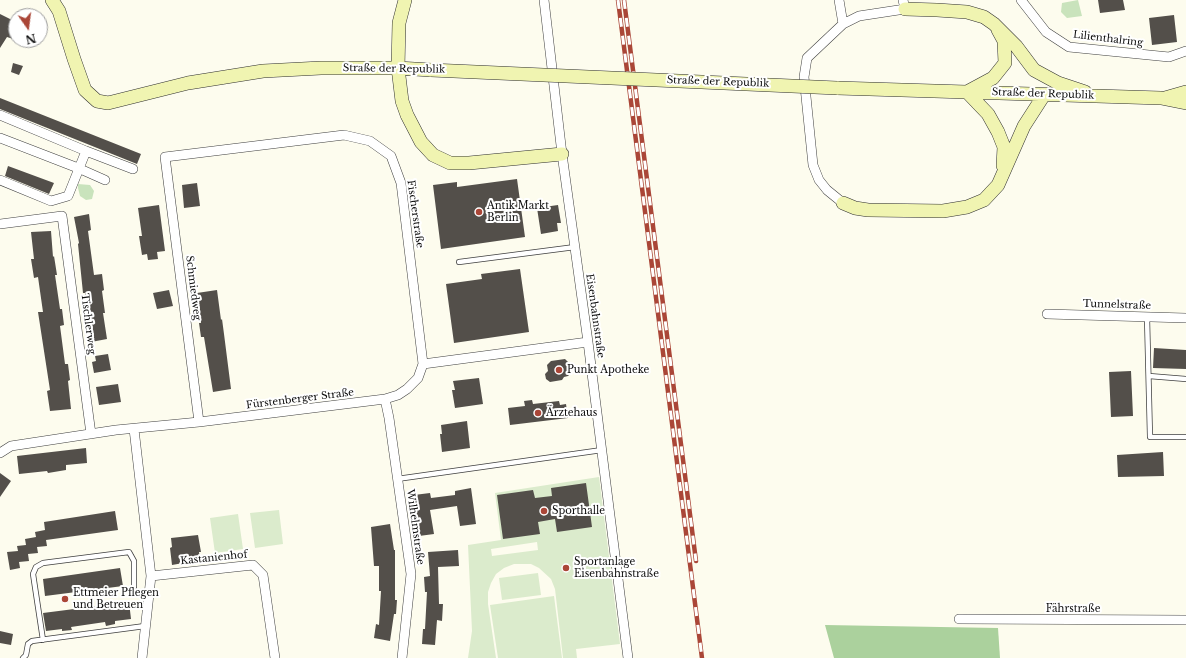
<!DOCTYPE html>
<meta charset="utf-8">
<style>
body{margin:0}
#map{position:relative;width:1186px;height:658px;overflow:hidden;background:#fdfcee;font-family:"Libre Baskerville",serif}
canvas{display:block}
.north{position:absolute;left:8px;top:8px;width:40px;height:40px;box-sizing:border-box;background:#fff;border:1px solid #9e9e9e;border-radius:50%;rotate:166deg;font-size:11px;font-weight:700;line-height:16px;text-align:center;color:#0c0c0c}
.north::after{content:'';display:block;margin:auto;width:14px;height:18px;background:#aa4637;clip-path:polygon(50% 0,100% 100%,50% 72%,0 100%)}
</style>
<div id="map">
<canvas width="1186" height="658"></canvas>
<div class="north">N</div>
</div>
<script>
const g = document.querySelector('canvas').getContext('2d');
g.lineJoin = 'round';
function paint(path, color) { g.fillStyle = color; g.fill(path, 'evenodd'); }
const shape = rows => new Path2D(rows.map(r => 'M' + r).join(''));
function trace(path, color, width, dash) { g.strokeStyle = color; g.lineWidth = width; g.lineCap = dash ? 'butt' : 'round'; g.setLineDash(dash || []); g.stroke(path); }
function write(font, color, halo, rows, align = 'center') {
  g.font = font + ' "Libre Baskerville",serif'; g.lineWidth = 4; g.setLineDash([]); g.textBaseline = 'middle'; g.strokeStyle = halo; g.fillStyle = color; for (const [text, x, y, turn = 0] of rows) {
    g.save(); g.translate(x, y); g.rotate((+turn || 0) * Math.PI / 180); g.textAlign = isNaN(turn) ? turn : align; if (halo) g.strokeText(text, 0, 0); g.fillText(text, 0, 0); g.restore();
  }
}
paint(shape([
 [1078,0,1082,16,1067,18,1061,12,1062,3],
 [78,184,90,185,94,191,92,199,86,200,80,196,78,188]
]), '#c9e3bc');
paint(shape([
 [825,625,998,628,1000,658,834,658]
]), '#abd19d');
paint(shape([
 [599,477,620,644,576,649,577,658,563,658,555,589,551,579,539,568,531,564,514,564,504,568,496,574,491,583,488,592,488,604,496,658,468,658,472,631,468,545,501,540,495,493],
 [537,542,538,550,492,556,491,549],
 [279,510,283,544,255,548,250,513],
 [238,514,243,549,215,553,210,518],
 [538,573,541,595,502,600,499,578],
 [554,596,562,658,498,658,490,605]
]), '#dbebcc');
paint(shape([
 [1098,0,1123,0,1125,10,1100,13],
 [0,14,16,22,16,40,7,37,0,48],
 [1174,15,1177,42,1152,45,1149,18],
 [13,63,23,66,19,75,11,72],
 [0,98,141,154,137,164,0,109],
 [8,166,54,183,49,194,5,176],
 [517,179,525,237,441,249,433,185,457,182,457,187],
 [197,183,200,206,184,208,182,185],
 [159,205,165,251,157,252,158,259,148,260,147,254,142,255,139,236,142,236,138,208],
 [558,205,561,223,557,223,558,231,541,234,537,208],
 [89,214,91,230,88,231,94,275,102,274,104,290,102,291,105,313,103,313,107,339,91,342,85,293,83,293,78,244,79,243,74,217],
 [51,231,53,257,54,256,57,275,55,275,60,309,62,309,64,325,60,326,65,364,68,364,70,380,68,381,71,409,50,411,47,391,50,390,38,312,43,312,38,277,34,278,31,259,34,259,31,232],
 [520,269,529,332,454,343,446,284,482,279,481,274],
 [169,290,173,306,157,309,153,293],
 [217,290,221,320,222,319,224,334,231,389,213,392,204,337,201,337,199,323,201,323,197,293],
 [1154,348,1186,350,1186,369,1153,368],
 [108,354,111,370,94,373,92,362,96,361,95,356],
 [565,359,569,363,570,374,568,376,564,377,562,380,550,382,546,379,545,374,548,371,547,365,551,361],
 [1131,371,1133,416,1111,417,1109,372],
 [479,378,483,404,455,408,452,390,455,390,453,381],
 [118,384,121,402,99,405,96,387],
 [532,400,533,404,559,401,560,405,566,404,568,418,510,425,508,408,525,406,524,401],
 [467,421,470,448,442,452,440,434,442,434,441,425],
 [86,448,87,463,66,465,66,470,48,473,47,471,19,474,17,456],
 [1163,452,1164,476,1118,477,1117,455],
 [0,473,11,481,0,497],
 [586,483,592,527,557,532,555,519,538,522,540,534,503,539,497,495,533,490,535,498,552,496,551,488],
 [471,488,476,524,460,526,457,506,430,510,434,534,419,536,414,495,430,493,431,498,455,495,455,491],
 [115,511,118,530,46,540,47,546,37,547,38,553,28,554,29,561,19,562,20,568,10,570,7,552,18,551,17,546,26,545,25,539,36,537,35,532,45,530,44,522],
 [390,524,394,550,395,550,395,600,397,600,396,614,394,614,390,641,374,638,376,624,379,625,381,591,379,591,379,566,374,566,371,527],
 [198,535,201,552,199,552,200,560,172,565,170,548,172,547,171,538],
 [458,550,459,566,438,567,439,604,443,604,442,621,437,620,435,645,422,644,423,629,425,629,427,592,425,592,424,577,430,576,428,552],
 [120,568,123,586,45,596,43,579],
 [129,602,131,619,115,621,115,624,106,626,105,622,71,627,72,630,62,631,62,629,46,631,43,613],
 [0,631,13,634,11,645,0,643]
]), '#534f4a');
const service = shape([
 [459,262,575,247],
 [1147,317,1150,437,1186,437],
 [1149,376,1186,379],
 [397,479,602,450],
 [43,640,33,574,36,567,43,563,129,552,134,561,134,587],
 [23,658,26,655,28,644,32,641,145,626]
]);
const minor = shape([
 [544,0,562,154,588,342,628,658],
 [839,0,843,24],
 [1021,0,1046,32,1069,47,1169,57,1186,51],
 [0,115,86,151,133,169],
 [0,138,78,168,105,180],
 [0,180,51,201,68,196,86,151],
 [843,203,827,190,819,180,813,165,804,77,807,58,843,24,859,16,905,9,903,0],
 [0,224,62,216,91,434],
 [1047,314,1186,318],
 [385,399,389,418,411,574,402,658],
 [199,422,165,157,344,135,370,141,391,156,401,183,423,364],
 [134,429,151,576,142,658],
 [0,453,11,446,116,430,199,422,385,399,398,395,407,389,418,378,423,364,588,342],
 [151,576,253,565,263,575,275,658],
 [959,619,1186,620]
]);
const secondary = shape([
 [52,0,59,11,74,59,85,90,97,101,108,103,188,83,263,71,321,68,398,68,431,70],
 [405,0,399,23,398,68,402,101,407,115,421,142,433,155,450,163,469,163,562,154],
 [905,9,937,10,967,12,984,17,994,24,1016,46,1034,70,1058,83,1085,92],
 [837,88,1161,98,1186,103],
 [967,92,988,114,998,132,1004,147,1003,166],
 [967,92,993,78,1005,63,1004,41,998,30],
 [1165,98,1186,92],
 [843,203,855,208,868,210,943,211,967,207,984,200,998,185,1024,126,1044,95]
]);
trace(service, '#3f3f3f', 6);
trace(minor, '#3f3f3f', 10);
trace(secondary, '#2e2e2e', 14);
trace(service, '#fff', 4.5);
trace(minor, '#fff', 9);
trace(secondary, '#f0f4b1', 13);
const rail = shape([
 [618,0,702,658],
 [624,0,696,561]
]);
trace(rail, '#aa4637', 4.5);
trace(rail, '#fff', 3, [9]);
const secondaryBridge = shape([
 [431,70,837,88]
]);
trace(secondaryBridge, '#2e2e2e', 14, []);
trace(secondaryBridge, '#f0f4b1', 13);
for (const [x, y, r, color] of [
 [479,212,4,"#aa4637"],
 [559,370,4,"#aa4637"],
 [538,413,4,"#aa4637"],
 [544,511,4,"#aa4637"],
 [566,568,4,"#aa4637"],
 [65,599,4,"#aa4637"]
]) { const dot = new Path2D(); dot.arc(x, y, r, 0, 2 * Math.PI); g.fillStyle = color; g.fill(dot); trace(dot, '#fff', 1.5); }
write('10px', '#0c0c0c', '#fff', [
 ["Lilienthalring",1108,39,7],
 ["Straße der Republik",394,69,1],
 ["Straße der Republik",718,82,2],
 ["Straße der Republik",1043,94,2],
 ["Fischerstraße",415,214,82],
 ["Schmiedweg",193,288,83],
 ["Tunnelstraße",1117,305,2],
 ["Eisenbahnstraße",595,316,82],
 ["Tischlerweg",88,324,83],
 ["Fürstenberger Straße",300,399,-7],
 ["Wilhelmstraße",415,527,82],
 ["Kastanienhof",214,558,-6],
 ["Fährstraße",1073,609]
]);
write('10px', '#0c0c0c', '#fff', [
 ["Antik Markt",487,206],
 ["Berlin",487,218],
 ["Punkt Apotheke",567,370],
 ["Ärztehaus",546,413],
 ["Sporthalle",552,511],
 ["Sportanlage",574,562],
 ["Eisenbahnstraße",574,574],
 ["Ettmeier Pflegen",73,593],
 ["und Betreuen",73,605]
], 'left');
</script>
